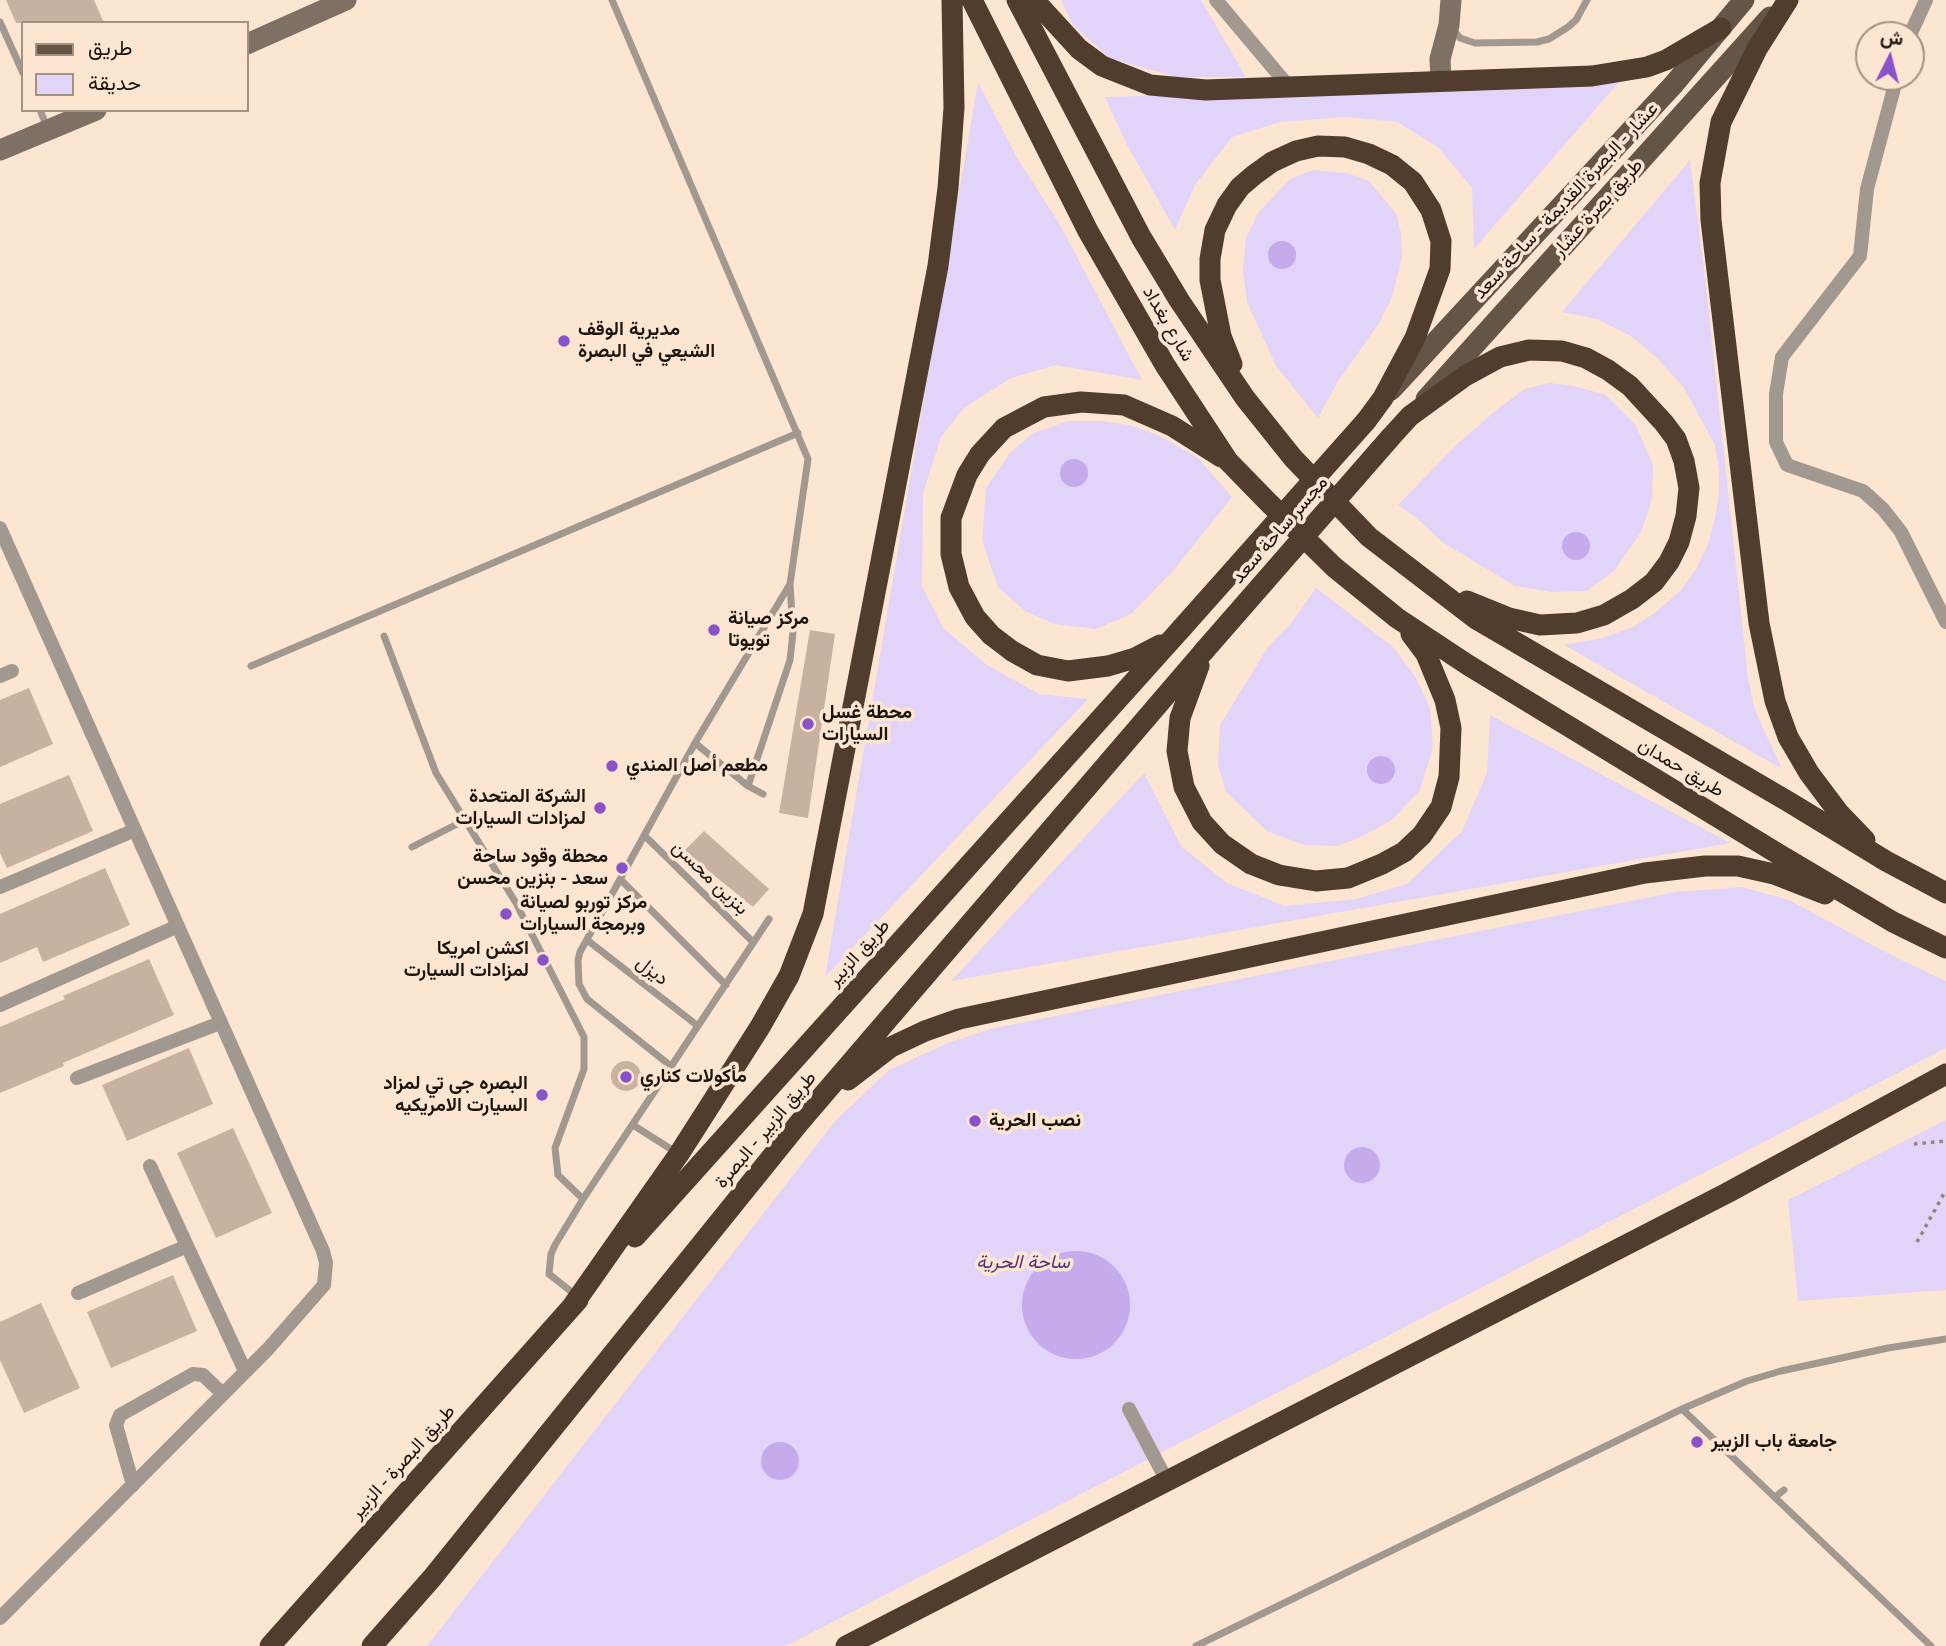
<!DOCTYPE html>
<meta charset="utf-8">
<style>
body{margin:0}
#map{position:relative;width:1946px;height:1646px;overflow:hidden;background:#fce5d1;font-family:"Noto Serif",Vazirmatn,serif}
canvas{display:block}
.legend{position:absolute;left:21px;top:21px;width:228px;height:91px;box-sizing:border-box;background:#fce5d1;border:2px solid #a29283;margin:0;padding:9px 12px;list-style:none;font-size:21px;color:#1c150e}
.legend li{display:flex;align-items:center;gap:14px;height:35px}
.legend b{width:35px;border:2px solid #a29283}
.north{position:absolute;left:1855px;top:21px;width:70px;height:70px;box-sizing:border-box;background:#fce5d1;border:2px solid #a29283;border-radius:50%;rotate:6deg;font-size:19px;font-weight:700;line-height:28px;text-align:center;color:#1c150e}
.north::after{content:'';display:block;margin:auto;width:24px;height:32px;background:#8a52c9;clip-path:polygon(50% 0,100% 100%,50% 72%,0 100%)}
</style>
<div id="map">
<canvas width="1946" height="1646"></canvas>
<ul class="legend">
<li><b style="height:9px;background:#655546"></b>طريق</li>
<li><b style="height:19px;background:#e2d4f9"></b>حديقة</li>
</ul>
<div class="north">ش</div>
</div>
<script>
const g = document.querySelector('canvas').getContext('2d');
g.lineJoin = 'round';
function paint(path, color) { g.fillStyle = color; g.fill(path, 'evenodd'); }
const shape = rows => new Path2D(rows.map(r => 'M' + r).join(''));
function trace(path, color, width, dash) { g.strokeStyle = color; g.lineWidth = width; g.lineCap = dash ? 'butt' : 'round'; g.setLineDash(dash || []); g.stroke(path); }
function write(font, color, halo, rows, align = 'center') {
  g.font = font + ' "Noto Serif",Vazirmatn,serif'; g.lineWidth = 7; g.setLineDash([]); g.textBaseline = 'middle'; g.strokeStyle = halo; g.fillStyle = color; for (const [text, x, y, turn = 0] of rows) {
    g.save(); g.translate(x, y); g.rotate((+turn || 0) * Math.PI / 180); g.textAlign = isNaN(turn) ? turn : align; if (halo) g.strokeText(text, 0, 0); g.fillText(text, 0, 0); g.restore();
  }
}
paint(shape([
 [1061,0,1201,0,1246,77,1177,77,1109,58,1073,25],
 [1620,81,1474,249,1472,188,1438,147,1397,122,1345,117,1280,122,1232,137,1195,185,1175,230,1126,143,1105,97],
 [978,82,1017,158,1059,223,1142,380,1056,365,1011,378,964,408,941,437,923,493,922,586,944,629,987,665,1039,694,1088,699,825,977],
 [1690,160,1704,268,1748,678,1755,710,1782,769,1564,645,1603,638,1633,627,1656,612,1681,590,1696,569,1708,544,1715,518,1719,495,1719,471,1715,445,1684,388,1658,359,1631,336,1597,319,1562,312],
 [1313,170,1347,173,1369,181,1396,213,1401,233,1402,256,1392,297,1379,323,1337,383,1318,418,1276,366,1247,302,1243,270,1246,238,1258,213,1290,179],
 [1549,383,1574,386,1606,395,1635,424,1653,465,1652,500,1641,532,1615,570,1587,591,1551,592,1515,586,1442,542,1418,519,1398,505,1456,445,1500,407,1525,389],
 [1068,421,1102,421,1129,425,1158,435,1198,458,1232,497,1173,571,1131,614,1096,629,1054,624,1025,611,998,587,982,540,986,488,1010,453,1033,433],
 [1316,588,1392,646,1415,676,1430,708,1433,747,1420,790,1392,820,1361,837,1337,846,1304,845,1267,831,1226,792,1218,765,1220,725,1268,647,1292,622],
 [1490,715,1730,843,951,981,1144,773,1181,846,1227,883,1285,906,1356,899,1407,884,1462,831,1487,773],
 [1742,887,1789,900,1893,956,1946,981,1946,1048,786,1646,427,1646,836,1120,889,1070,948,1043,990,1029,1676,892],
 [1946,1120,1946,1290,1798,1301,1788,1200]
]), '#e2d4f9');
paint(shape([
 '1268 255a14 14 0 1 1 28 0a14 14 0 1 1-28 0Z',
 '1060 473a14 14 0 1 1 28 0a14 14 0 1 1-28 0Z',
 '1562 546a14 14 0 1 1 28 0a14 14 0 1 1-28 0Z',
 '1367 770a14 14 0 1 1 28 0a14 14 0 1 1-28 0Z',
 '1344 1165a18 18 0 1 1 36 0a18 18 0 1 1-36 0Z',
 '1022 1305a54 54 0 1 1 108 0a54 54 0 1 1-108 0Z',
 '761 1461a19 19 0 1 1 38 0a19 19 0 1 1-38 0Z'
]), '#c5abec');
paint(shape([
 [6,0,94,0,104,23,16,23],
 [810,630,835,634,808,818,779,813],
 [29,688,53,744,0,767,0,700],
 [69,775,93,831,7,868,0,853,0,804],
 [704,831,769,889,753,907,684,851],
 [105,868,130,925,43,962,37,947,0,963,0,914],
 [149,959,174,1015,63,1063,64,1066,0,1093,0,1027,65,999,63,996],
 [189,1048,213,1104,127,1141,102,1085],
 '611 1076a15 15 0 1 1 30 0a15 15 0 1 1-30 0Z',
 [233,1128,272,1213,216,1238,177,1153],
 [173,1275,197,1331,111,1368,87,1312],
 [41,1303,80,1388,24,1413,0,1360,0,1322]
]), '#c8b29f');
trace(shape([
 [1914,1144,1946,1141],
 [1917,1242,1946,1190]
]), '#948476', 3.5, [3.5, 5]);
trace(shape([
 [612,0,808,459,790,584,695,743,580,952,578,960,579,984,587,999,672,1067],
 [0,22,23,73],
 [1451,27,1460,38,1475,43,1537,42,1549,39,1568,27,1576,20,1587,0],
 [40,110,47,127],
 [384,636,436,773,516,903,584,1037,584,1069,555,1148,558,1175,583,1199],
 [251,666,798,433],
 [695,743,748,786,763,794],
 [748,786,790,660,793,632,790,584],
 [645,836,753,942],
 [412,847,465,820],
 [621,880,726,985],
 [587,940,698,1026],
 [633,1125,677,1153],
 [578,1297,549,1274,551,1254,555,1245,583,1199,769,919],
 [1682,1409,1747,1381,1781,1371,1888,1348,1946,1339],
 [1775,1497,1784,1490],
 [1196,1646,1682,1409,1931,1646]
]), '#a1988f', 7);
trace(shape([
 [1216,0,1290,88],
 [1910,35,1926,0],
 [1897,77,1867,189,1860,256,1782,357,1776,394,1776,442,1787,465,1863,491,1883,509,1901,532,1946,622],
 [0,528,323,1251,326,1263,324,1285,268,1349,0,1618],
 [0,676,12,671],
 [0,887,135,830],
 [0,1005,178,926],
 [77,1078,220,1023],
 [150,1166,245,1371],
 [78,1293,187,1246],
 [1129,1409,1167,1481],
 [133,1485,116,1425,120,1415,193,1374,203,1375,223,1394]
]), '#a1988f', 14);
trace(shape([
 [247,44,346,0],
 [1441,80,1440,59,1449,25,1451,0],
 [0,150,96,110]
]), '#7e7064', 21);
trace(shape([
 [1391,390,1674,84,1744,0],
 [1426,399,1770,17]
]), '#655546', 21);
trace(shape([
 [972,0,1088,231,1165,365,1228,461,1267,501,1334,567,1397,618,1468,665,1780,855,1893,922,1946,948],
 [1017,0,1141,237,1179,300,1245,398,1293,458,1369,537,1476,619,1789,802,1886,861,1946,893],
 [1034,0,1079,49,1102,66,1150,85,1206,90,1592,76,1647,67,1666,60,1721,28],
 [1788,0,1757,49,1721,122,1710,183,1711,220,1759,623,1775,701,1788,737,1809,773,1839,813,1865,840],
 [1232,364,1221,336,1210,280,1210,259,1215,230,1227,205,1240,187,1254,175,1272,162,1296,151,1318,146,1345,147,1369,154,1392,165,1413,182,1431,210,1441,241,1440,269,1415,338,1383,398,1366,421],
 [1390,438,1410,416,1465,376,1500,357,1529,350,1562,351,1586,358,1608,370,1630,386,1664,423,1676,439,1684,461,1689,488,1686,516,1679,542,1669,562,1654,582,1632,599,1604,615,1577,623,1540,625,1509,618,1467,601],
 [1160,645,1135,658,1108,666,1068,671,1037,665,1012,651,991,635,975,617,959,587,951,554,951,518,967,475,980,454,1004,428,1044,407,1081,402,1124,405,1172,426,1221,457],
 [1199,666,1180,718,1177,751,1184,787,1202,822,1222,844,1251,864,1279,875,1316,881,1348,878,1382,864,1404,852,1422,835,1441,807,1449,777,1451,728,1445,700,1426,654,1411,634],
 [848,1080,891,1047,925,1031,959,1019,1645,873,1705,866,1738,866,1774,874,1825,894],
 [635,1237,1181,629],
 [571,1308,679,1154,760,1027,789,976,813,914,938,266,948,188,954,108,952,0],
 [270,1646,578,1300],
 [372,1646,432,1578,799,1123,1204,651],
 [846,1646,1727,1193,1946,1074]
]), '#503d2d', 21);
trace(shape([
 [1181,629,1366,421],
 [1204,651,1390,438]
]), '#503d2d', 21);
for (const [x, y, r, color] of [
 [564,341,7,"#8a52c9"],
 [714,630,7,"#8a52c9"],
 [808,724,7,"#8a52c9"],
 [612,766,7,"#8a52c9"],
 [600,808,7,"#8a52c9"],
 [622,868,7,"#8a52c9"],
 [506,914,7,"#8a52c9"],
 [543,960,7,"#8a52c9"],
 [626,1077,7,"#8a52c9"],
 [542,1095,7,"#8a52c9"],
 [975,1121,7,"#8a52c9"],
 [1697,1442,7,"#8a52c9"]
]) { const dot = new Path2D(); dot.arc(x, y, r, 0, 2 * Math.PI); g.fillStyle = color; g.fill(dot); trace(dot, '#fce5d1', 2.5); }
write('19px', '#1c150e', '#fce5d1', [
 ["عشار - البصرة القديمة - ساحة سعد",1566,201,-47],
 ["طريق بصرة عشار",1598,208,-48],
 ["شارع بغداد",1168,324,60],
 ["مجسر ساحة سعد",1280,530,-49],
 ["طريق حمدان",1681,768,31],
 ["بنزين محسن",710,878,44],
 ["طريق الزبير",859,953,-48],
 ["ديزل",652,971,38],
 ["طريق الزبير - البصرة",766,1130,-50],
 ["طريق البصرة - الزبير",403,1462,-48]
]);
write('bold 19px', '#1c150e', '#fce5d1', [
 ["مديرية الوقف",578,330],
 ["الشيعي في البصرة",578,352],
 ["مركز صيانة",728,619],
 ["تويوتا",728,641],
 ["محطة غسل",822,713],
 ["السيارات",822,735],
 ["مطعم أصل المندي",626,766],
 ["الشركة المتحدة",586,797,"right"],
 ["لمزادات السيارات",586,819,"right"],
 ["محطة وقود ساحة",608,857,"right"],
 ["سعد - بنزين محسن",608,879,"right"],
 ["مركز توربو لصيانة",520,903],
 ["وبرمجة السيارات",520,925],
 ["اكشن امريكا",529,949,"right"],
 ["لمزادات السيارت",529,971,"right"],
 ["مأكولات كناري",640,1077],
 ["البصره جي تي لمزاد",528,1084,"right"],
 ["السيارت الامريكيه",528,1106,"right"],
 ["نصب الحرية",989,1121],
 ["جامعة باب الزبير",1711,1442]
], 'left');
write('italic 19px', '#54317c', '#fce5d1', [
 ["ساحة الحرية",1023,1263]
]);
</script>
